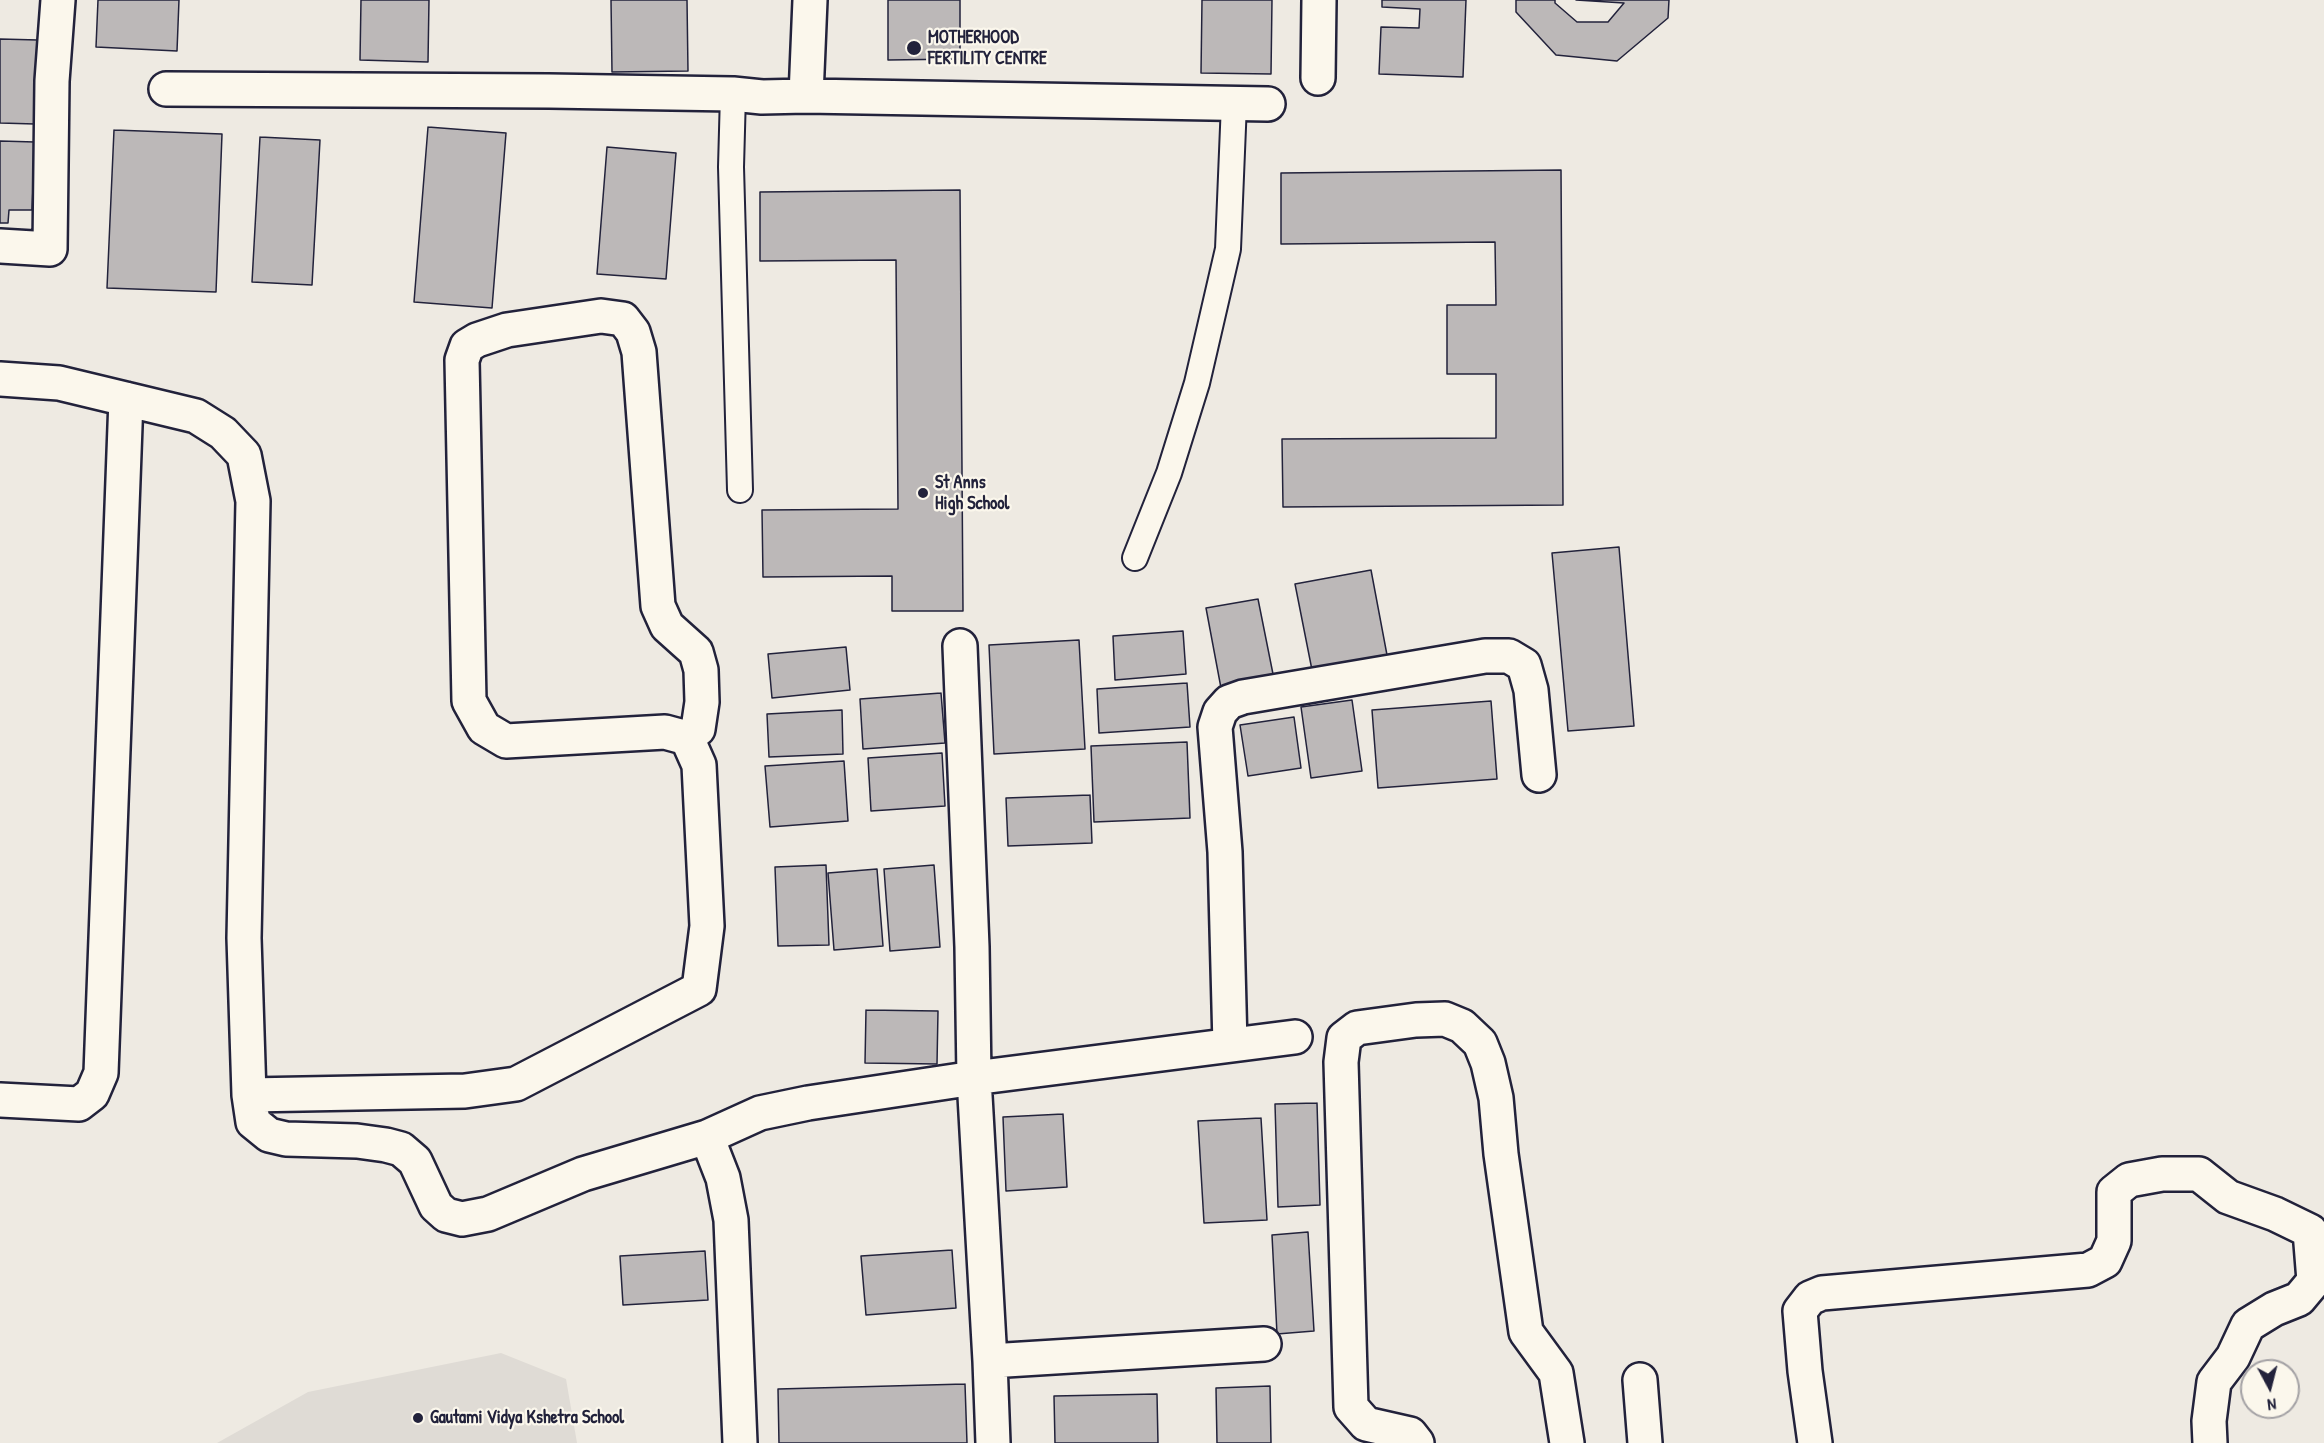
<!DOCTYPE html>
<style>
body{margin:0}
#map{position:relative;width:2324px;height:1443px;overflow:hidden;background:#eeeae2;font-family:"Patrick Hand",sans-serif}
canvas{display:block}
.north{position:absolute;left:2240px;top:1359px;width:60px;height:60px;box-sizing:border-box;background:#fbf7ec;border:2px solid #a4a2a5;border-radius:50%;rotate:173deg;font-size:16px;font-weight:700;line-height:24px;text-align:center;color:#22223b}
.north::after{content:'';display:block;margin:auto;width:21px;height:27px;background:#22223b;clip-path:polygon(50% 0,100% 100%,50% 72%,0 100%)}
</style>
<div id="map">
<canvas width="2324" height="1443"></canvas>
<div class="north">N</div>
</div>
<script>
const g = document.querySelector('canvas').getContext('2d');
g.lineJoin = 'round';
function paint(path, color) { g.fillStyle = color; g.fill(path, 'evenodd'); }
const shape = rows => new Path2D(rows.map(r => 'M' + r).join(''));
function trace(path, color, width, dash) { g.strokeStyle = color; g.lineWidth = width; g.lineCap = dash ? 'butt' : 'round'; g.setLineDash(dash || []); g.stroke(path); }
function write(font, color, halo, rows, align = 'center') {
  g.font = font + ' "Patrick Hand",sans-serif'; g.lineWidth = 4.5; g.setLineDash([]); g.textBaseline = 'middle'; g.strokeStyle = halo; g.fillStyle = color; for (const [text, x, y, turn = 0] of rows) {
    g.save(); g.translate(x, y); g.rotate((+turn || 0) * Math.PI / 180); g.textAlign = isNaN(turn) ? turn : align; if (halo) g.strokeText(text, 0, 0); g.fillText(text, 0, 0); g.restore();
  }
}
paint(shape([
 [501,1353,566,1379,577,1443,217,1443,308,1392]
]), '#dfdbd5');
const building = shape([
 [98,0,179,0,177,51,96,47,98,0],
 [361,0,429,0,428,62,360,60,361,0],
 [611,0,687,0,688,71,612,72,611,0],
 [888,0,960,0,960,59,888,60,888,0],
 [1202,0,1272,0,1271,74,1201,73,1202,0],
 [1382,0,1466,0,1463,77,1379,74,1381,27,1419,28,1420,9,1382,7,1382,0],
 [1516,0,1555,0,1555,3,1577,22,1608,22,1624,3,1576,0,1669,0,1668,18,1617,61,1556,55,1516,12,1516,0],
 [0,39,38,40,35,124,0,123,0,39],
 [428,127,506,133,492,308,414,302,428,127],
 [114,130,222,134,216,292,107,288,114,130],
 [260,137,320,140,312,285,252,282,260,137],
 [0,141,35,142,32,210,9,210,8,223,0,223,0,141],
 [607,147,676,153,666,279,597,274,607,147],
 [1561,170,1563,505,1283,507,1282,439,1496,438,1496,374,1447,374,1447,305,1496,305,1495,242,1281,244,1281,173,1561,170],
 [960,190,963,611,892,611,892,576,763,577,762,510,898,509,896,260,760,261,760,192,960,190],
 [1619,547,1634,726,1568,731,1552,553,1619,547],
 [1371,570,1387,655,1312,670,1295,584,1371,570],
 [1258,599,1274,679,1221,688,1206,608,1258,599],
 [1183,631,1186,674,1115,680,1113,636,1183,631],
 [1079,640,1085,749,994,754,989,645,1079,640],
 [846,647,850,690,772,698,768,654,846,647],
 [1187,683,1190,727,1099,733,1097,689,1187,683],
 [941,693,945,743,863,749,860,699,941,693],
 [1352,700,1362,771,1311,778,1301,707,1352,700],
 [1491,701,1497,779,1378,788,1372,710,1491,701],
 [842,710,843,754,769,757,767,714,842,710],
 [1294,717,1301,768,1248,776,1240,725,1294,717],
 [1187,742,1190,818,1094,822,1091,746,1187,742],
 [942,753,945,806,871,811,868,758,942,753],
 [844,761,848,821,770,827,765,766,844,761],
 [1090,795,1092,843,1008,846,1006,798,1090,795],
 [826,865,829,945,778,946,775,867,826,865],
 [934,865,940,947,890,951,884,869,934,865],
 [877,869,883,946,834,950,828,873,877,869],
 [866,1010,938,1011,937,1064,865,1063,866,1010],
 [1317,1103,1320,1205,1278,1207,1275,1104,1317,1103],
 [1063,1114,1067,1187,1006,1191,1003,1117,1063,1114],
 [1261,1118,1267,1220,1204,1223,1198,1121,1261,1118],
 [1308,1232,1314,1331,1277,1334,1272,1235,1308,1232],
 [952,1250,956,1308,866,1315,861,1256,952,1250],
 [705,1251,708,1300,623,1305,620,1256,705,1251],
 [965,1384,967,1443,779,1443,778,1389,965,1384],
 [1270,1386,1271,1443,1217,1443,1216,1388,1270,1386],
 [1157,1394,1158,1443,1055,1443,1054,1396,1157,1394]
]);
paint(building, '#bcb8b8');
trace(building, '#22223b', 1.5);
const lane = shape([
 [733,94,731,167,740,490],
 [1135,558,1169,473,1197,383,1228,249,1234,103]
]);
const street = shape([
 [1318,78,1319,0],
 [166,89,549,91,733,94,762,97,806,96,1268,104],
 [806,96,810,0],
 [0,246,50,249,52,81,58,0],
 [0,379,59,383,196,416,223,433,244,455,253,501,244,938,249,1095,253,1122,269,1135,286,1139,357,1141,386,1145,401,1149,415,1161,436,1206,446,1215,462,1219,488,1214,583,1174,707,1137],
 [960,646,972,947,974,1078,990,1361,993,1443],
 [1230,1045,1225,852,1215,727,1220,712,1229,702,1243,697,1485,656,1509,656,1524,665,1531,690,1539,775],
 [249,1095,465,1091,516,1084,699,989,707,926,699,765,687,738,665,732,506,741,484,728,469,701,462,360,467,346,477,340,507,330,601,316,623,319,633,332,639,352,658,606,667,626,696,652,701,670,702,702,698,729,687,738],
 [0,1100,79,1104,92,1094,101,1073,126,399],
 [990,1361,1264,1344],
 [1640,1380,1645,1443],
 [740,1443,731,1220,723,1178,707,1137,760,1113,808,1103,974,1078,1295,1037],
 [1417,1443,1410,1434,1366,1424,1351,1407,1341,1062,1344,1038,1357,1028,1416,1020,1445,1019,1462,1026,1480,1043,1488,1063,1496,1098,1501,1154,1526,1332,1556,1373,1567,1443],
 [1815,1443,1805,1371,1800,1311,1810,1298,1822,1293,2088,1270,2105,1261,2114,1241,2114,1192,2129,1180,2162,1174,2199,1174,2228,1197,2275,1214,2310,1231,2314,1281,2299,1299,2274,1309,2248,1325,2233,1357,2214,1382,2209,1421,2210,1443]
]);
trace(lane, '#22223b', 28);
trace(street, '#22223b', 38);
trace(lane, '#fbf7ec', 24);
trace(street, '#fbf7ec', 33);
for (const [x, y, r, color] of [
 [914,48,8,"#22223b"],
 [923,493,6,"#22223b"],
 [418,1418,6,"#22223b"]
]) { const dot = new Path2D(); dot.arc(x, y, r, 0, 2 * Math.PI); g.fillStyle = color; g.fill(dot); trace(dot, '#fbf7ec', 2); }
write('bold 18px', '#22223b', '#fbf7ec', [
 ["MOTHERHOOD",928,38],
 ["FERTILITY CENTRE",928,59],
 ["St Anns",935,483],
 ["High School",935,504],
 ["Gautami Vidya Kshetra School",430,1418]
], 'left');
</script>
